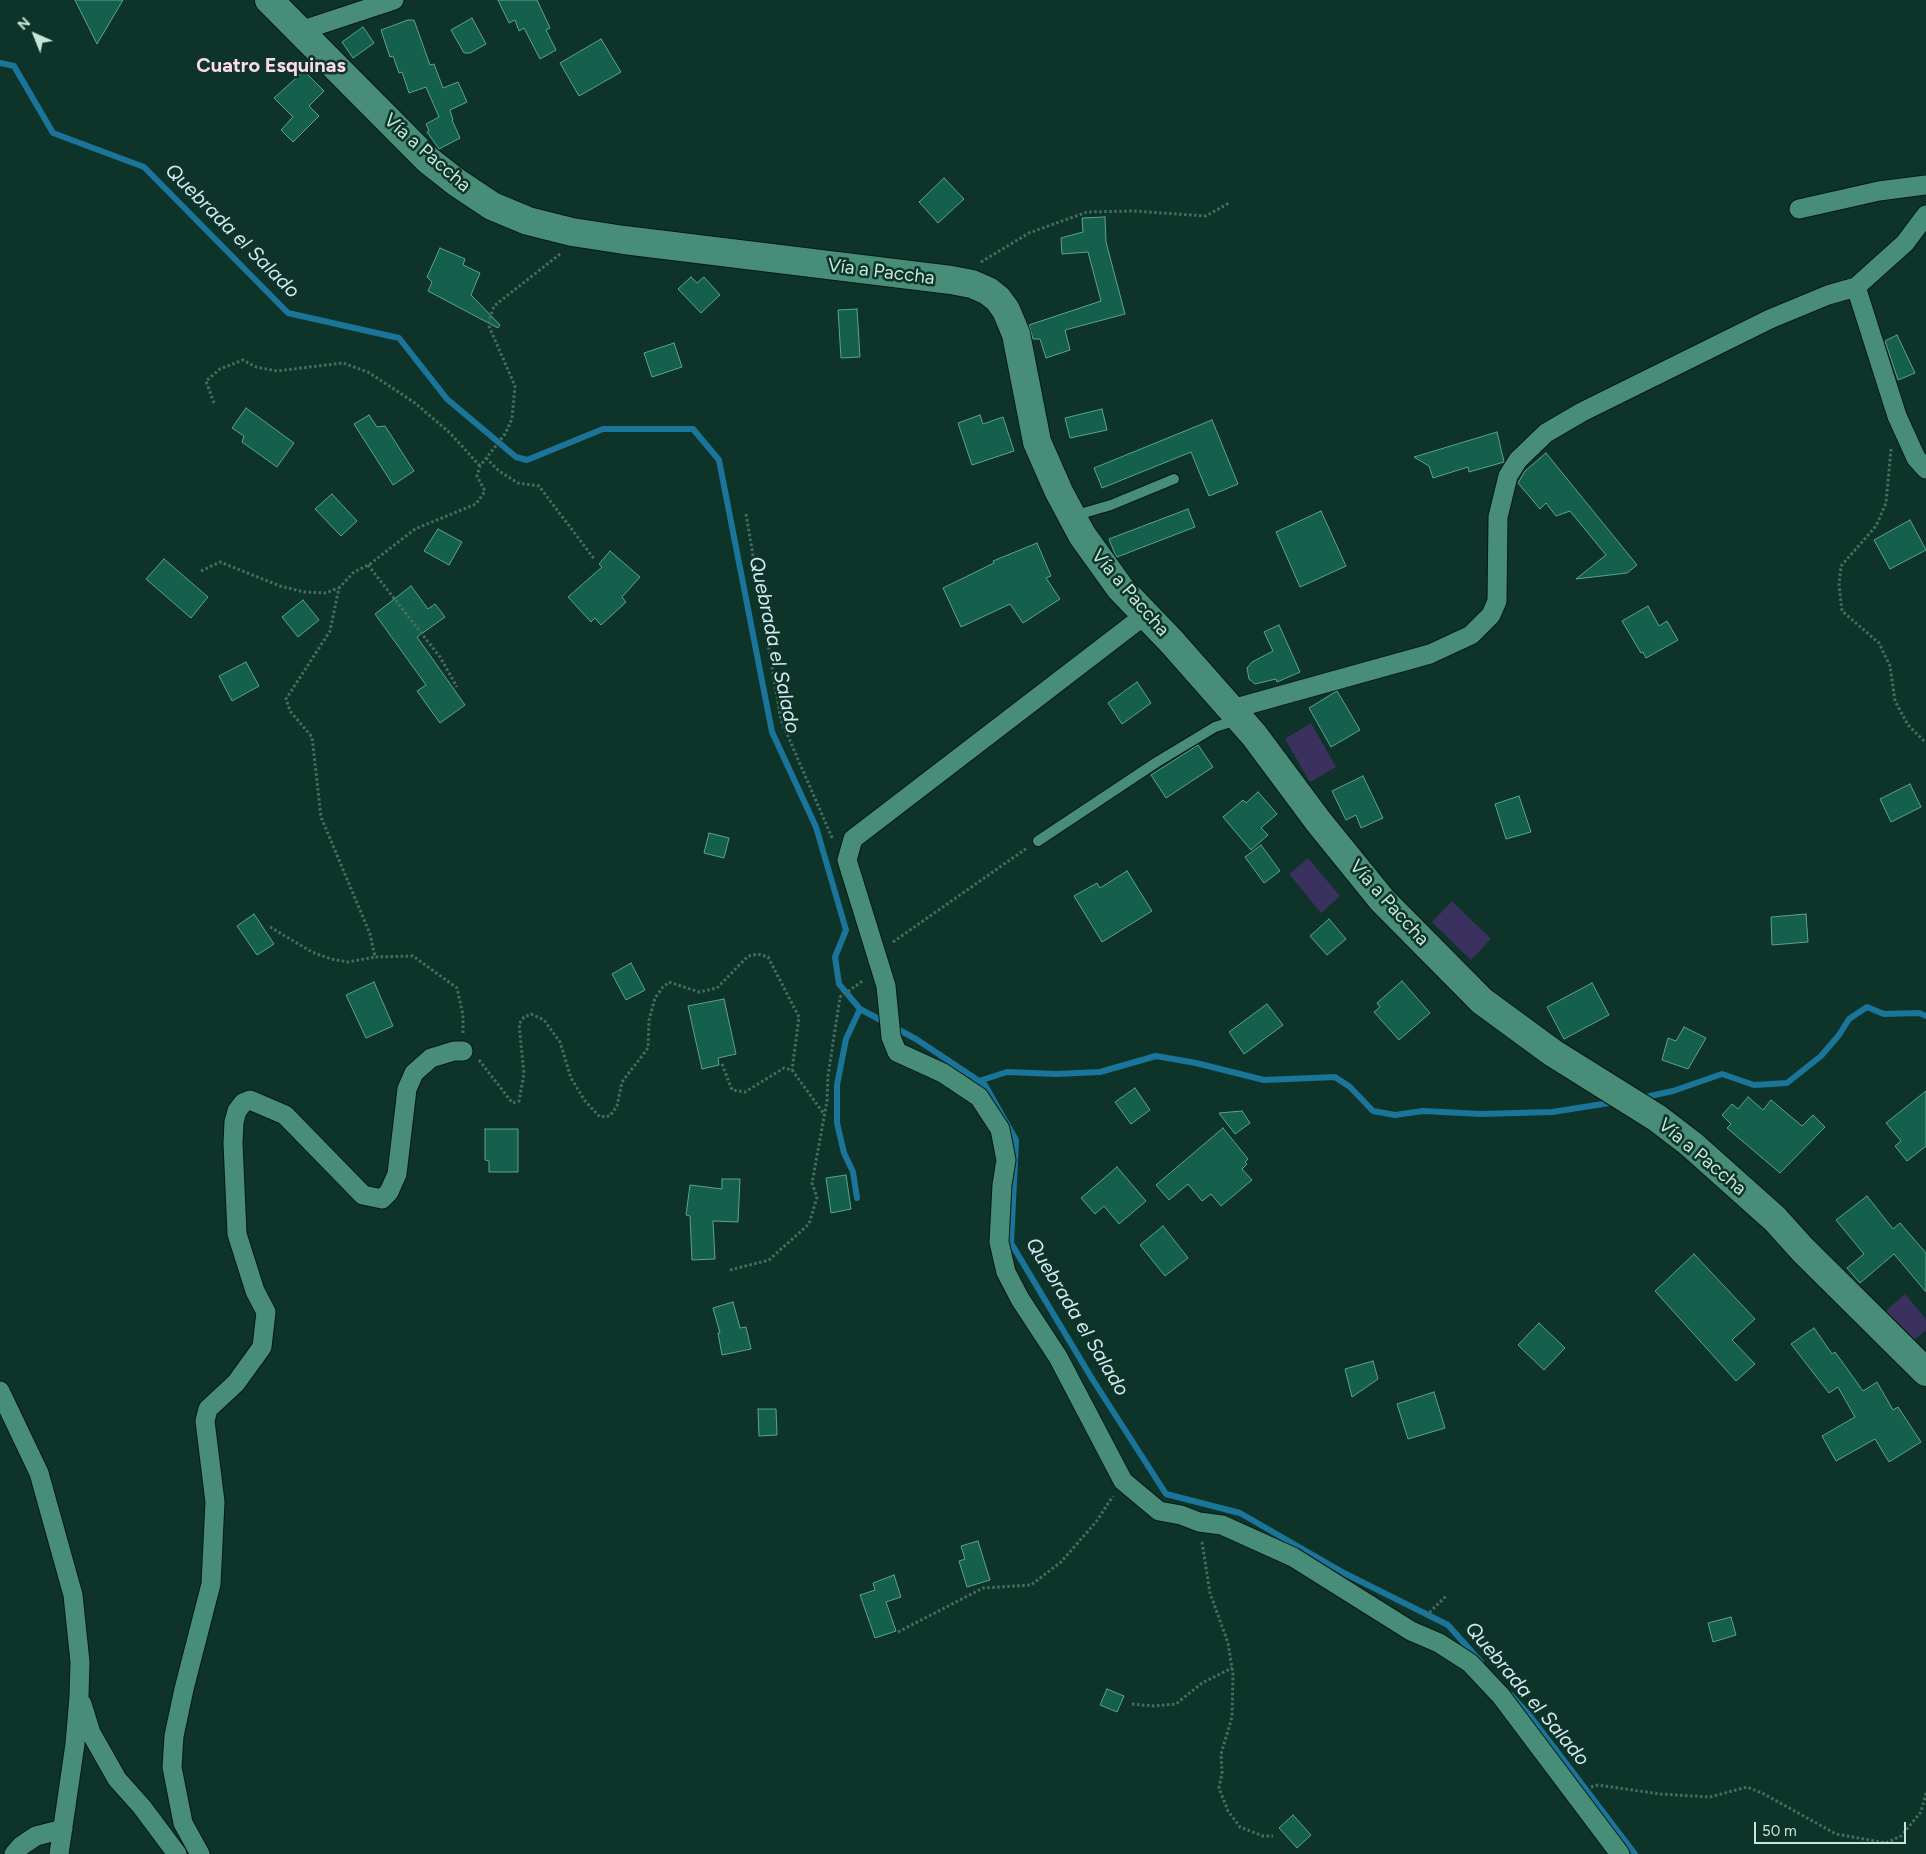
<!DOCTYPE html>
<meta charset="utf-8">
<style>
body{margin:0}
#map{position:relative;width:1926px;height:1854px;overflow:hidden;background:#0e3429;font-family:Figtree,sans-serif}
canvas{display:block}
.north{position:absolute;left:10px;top:10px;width:50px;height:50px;-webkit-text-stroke:4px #0e3429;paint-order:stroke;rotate:316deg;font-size:14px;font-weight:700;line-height:20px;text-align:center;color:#c5e6da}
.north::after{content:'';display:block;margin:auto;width:18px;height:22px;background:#c5e6da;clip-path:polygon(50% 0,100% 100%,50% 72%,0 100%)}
.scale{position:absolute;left:1754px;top:1822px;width:152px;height:22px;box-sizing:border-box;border:2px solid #c5e6da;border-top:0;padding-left:6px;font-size:15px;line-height:18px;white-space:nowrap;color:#c5e6da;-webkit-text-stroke:4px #0e3429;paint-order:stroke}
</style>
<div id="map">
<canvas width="1926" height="1854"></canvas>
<div class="north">N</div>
<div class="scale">50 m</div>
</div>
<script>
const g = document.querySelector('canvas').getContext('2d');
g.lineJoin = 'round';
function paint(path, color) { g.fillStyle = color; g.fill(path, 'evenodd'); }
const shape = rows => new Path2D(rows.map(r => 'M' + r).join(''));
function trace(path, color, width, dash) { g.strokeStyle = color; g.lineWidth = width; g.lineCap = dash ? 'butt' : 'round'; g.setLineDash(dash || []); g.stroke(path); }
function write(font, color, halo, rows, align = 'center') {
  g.font = font + ' Figtree,sans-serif'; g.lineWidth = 5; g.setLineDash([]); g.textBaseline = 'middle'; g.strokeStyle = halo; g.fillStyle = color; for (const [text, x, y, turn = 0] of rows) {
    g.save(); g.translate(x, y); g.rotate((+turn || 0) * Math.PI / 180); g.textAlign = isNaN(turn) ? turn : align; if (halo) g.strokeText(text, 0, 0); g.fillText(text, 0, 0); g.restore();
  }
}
paint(shape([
 [1311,723,1336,767,1310,782,1285,739],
 [1308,858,1340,896,1321,913,1289,874],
 [1452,901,1491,939,1471,960,1432,922],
 [1905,1294,1926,1319,1926,1330,1913,1341,1886,1311]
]), '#3b315f');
trace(shape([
 [0,63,14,66,53,133,144,167,288,313,399,338,447,399,516,457,527,460,603,429,693,429,719,460,772,732,816,827,846,930,835,957,839,984,860,1009,916,1039,985,1085,1016,1140,1011,1243,1091,1377,1166,1494,1240,1513,1344,1573,1448,1625,1481,1662],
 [979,1081,1007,1072,1056,1074,1100,1072,1156,1056,1196,1063,1264,1080,1335,1077,1350,1087,1373,1111,1395,1115,1423,1111,1481,1114,1552,1112,1616,1102],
 [1641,1098,1673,1091,1722,1074,1754,1085,1787,1083,1821,1056,1839,1035,1849,1019,1867,1007,1884,1014,1919,1013,1926,1016],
 [857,1198,853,1172,844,1153,837,1123,837,1085,846,1039,860,1009],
 [1511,1695,1530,1716,1635,1854]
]), '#1b7499', 6);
const building = shape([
 [75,0,123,0,97,44,75,0],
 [498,0,537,0,550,28,546,30,556,50,540,59,524,28,519,31,515,20,509,23,498,0],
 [472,18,486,44,470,53,464,53,451,30,472,18],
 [408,20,414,20,430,65,434,64,443,88,458,82,467,102,450,110,453,120,452,120,460,138,439,149,427,132,429,131,426,124,439,117,426,87,409,93,402,72,399,73,393,56,390,57,381,30,408,20],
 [363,27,374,43,353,58,342,42,363,27],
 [601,39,621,72,579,96,560,63,601,39],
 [304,71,324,91,309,106,319,116,293,142,281,130,293,117,274,98,304,71],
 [944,178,964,199,938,223,919,202,944,178],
 [1105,217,1106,242,1125,314,1065,330,1070,350,1046,358,1040,339,1033,339,1029,325,1101,301,1088,252,1062,254,1061,238,1083,232,1082,218,1105,217],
 [440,248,465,259,463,265,480,273,471,295,500,325,498,328,428,291,432,282,427,277,440,248],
 [691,277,697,283,704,277,720,295,701,313,678,289,691,277],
 [857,309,860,357,841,358,838,310,857,309],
 [1897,335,1915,373,1898,380,1885,341,1897,335],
 [674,343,682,367,652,377,644,353,674,343],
 [246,408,294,443,277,467,242,442,244,436,232,428,246,408],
 [1102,409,1107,430,1070,438,1065,418,1102,409],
 [369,415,377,427,385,426,414,471,393,485,354,424,369,415],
 [980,415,983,424,1003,417,1014,451,972,465,958,423,980,415],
 [1212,420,1238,484,1209,496,1191,452,1102,488,1094,468,1212,420],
 [1497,432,1504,462,1469,472,1468,467,1433,478,1429,466,1414,457,1497,432],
 [1546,453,1637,565,1627,573,1576,579,1606,555,1570,511,1556,516,1546,503,1540,509,1518,483,1525,471,1546,453],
 [332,494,357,521,341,536,315,509,332,494],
 [1188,509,1195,527,1117,557,1115,554,1109,539,1188,509],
 [1321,511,1346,566,1300,587,1276,532,1321,511],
 [1910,520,1926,550,1890,569,1874,540,1910,520],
 [438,529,462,542,449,565,424,551,438,529],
 [1037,543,1051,576,1046,578,1060,599,1023,623,1010,604,961,627,943,588,994,563,993,561,1037,543],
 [610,551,640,577,622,597,626,602,601,625,595,618,591,622,568,597,602,567,599,564,610,551],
 [164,559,208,597,191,618,146,579,164,559],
 [411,586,428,609,435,604,445,617,417,637,465,705,440,723,417,691,426,685,375,614,411,586],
 [303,600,319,620,298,637,282,617,303,600],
 [1648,606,1659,626,1667,621,1678,640,1646,658,1643,652,1641,653,1622,621,1648,606],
 [1279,625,1300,672,1277,682,1276,679,1255,684,1249,679,1247,668,1252,662,1273,651,1264,632,1279,625],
 [246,662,259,686,232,701,219,676,246,662],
 [1137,682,1151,703,1122,724,1108,703,1137,682],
 [1337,691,1360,730,1331,747,1309,708,1337,691],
 [1198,745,1213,767,1166,798,1151,775,1198,745],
 [1363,776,1383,818,1361,828,1356,815,1346,820,1332,791,1363,776],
 [1910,784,1921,807,1891,822,1880,799,1910,784],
 [1258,792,1277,814,1261,828,1268,835,1251,850,1223,817,1243,800,1246,803,1258,792],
 [1519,796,1531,832,1506,839,1495,804,1519,796],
 [709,833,729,838,724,858,704,853,709,833],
 [1261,845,1280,871,1264,883,1245,857,1261,845],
 [1127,871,1152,911,1102,942,1074,896,1097,883,1100,888,1127,871],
 [254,914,274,944,257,955,237,926,254,914],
 [1806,914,1808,942,1772,945,1771,917,1806,914],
 [1329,919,1346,939,1327,955,1310,936,1329,919],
 [631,963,645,990,626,1000,612,974,631,963],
 [1402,981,1430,1013,1399,1040,1374,1012,1380,1007,1377,1003,1402,981],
 [374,982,393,1026,366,1038,346,995,374,982],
 [1592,983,1609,1015,1564,1039,1547,1007,1592,983],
 [724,999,736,1054,718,1058,719,1065,702,1069,688,1006,724,999],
 [1267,1004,1283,1025,1244,1054,1229,1032,1267,1004],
 [1684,1027,1706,1038,1688,1069,1662,1060,1668,1038,1676,1041,1684,1027],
 [1135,1088,1150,1110,1131,1124,1115,1102,1135,1088],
 [1926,1091,1926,1146,1907,1161,1895,1146,1901,1141,1886,1123,1926,1091],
 [1748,1097,1763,1110,1771,1100,1802,1126,1813,1115,1825,1127,1780,1173,1727,1128,1731,1124,1722,1115,1732,1104,1738,1109,1748,1097],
 [1242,1111,1250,1123,1235,1134,1219,1113,1242,1111],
 [1223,1128,1248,1159,1245,1162,1247,1164,1242,1169,1252,1180,1221,1206,1211,1194,1202,1201,1188,1184,1169,1200,1156,1185,1223,1128],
 [485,1129,518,1129,518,1172,489,1172,489,1161,485,1160,485,1129],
 [1117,1167,1146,1201,1119,1224,1104,1206,1095,1214,1081,1198,1117,1167],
 [846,1175,851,1209,831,1213,826,1178,846,1175],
 [722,1179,740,1179,738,1222,713,1221,715,1259,692,1260,690,1216,686,1215,690,1185,722,1189,722,1179],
 [1867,1196,1893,1229,1900,1223,1926,1253,1926,1292,1894,1254,1860,1283,1847,1268,1864,1254,1836,1220,1867,1196],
 [1163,1226,1188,1258,1165,1276,1140,1245,1163,1226],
 [1694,1254,1755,1319,1732,1340,1755,1364,1736,1381,1655,1291,1694,1254],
 [733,1302,740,1328,746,1327,751,1349,722,1355,718,1333,720,1333,713,1308,733,1302],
 [1539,1323,1565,1348,1544,1370,1518,1345,1539,1323],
 [1814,1328,1832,1354,1835,1352,1863,1391,1877,1382,1893,1410,1898,1407,1921,1442,1889,1462,1875,1439,1836,1461,1822,1436,1855,1417,1838,1387,1829,1393,1791,1344,1814,1328],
 [1373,1361,1378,1379,1352,1397,1345,1369,1373,1361],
 [1434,1392,1445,1428,1408,1439,1397,1404,1434,1392],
 [758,1409,776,1409,777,1435,759,1436,758,1409],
 [978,1541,990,1580,967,1587,959,1561,965,1559,961,1546,978,1541],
 [894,1575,901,1597,886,1602,896,1631,875,1638,860,1595,875,1590,873,1583,894,1575],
 [1731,1617,1736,1635,1713,1642,1708,1623,1731,1617],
 [1107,1689,1124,1696,1117,1712,1100,1705,1107,1689],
 [1293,1815,1311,1835,1297,1848,1279,1828,1293,1815]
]);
paint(building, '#15604d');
trace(building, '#5da28c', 1);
const lane = shape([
 [1073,516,1111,505,1174,479],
 [1038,841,1157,762,1215,727,1237,720]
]);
const street = shape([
 [300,31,394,0],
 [1799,209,1879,191,1926,185],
 [1856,287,1897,416,1916,458,1926,469],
 [1145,615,853,839,847,860,886,986,891,1037,897,1052,943,1073,979,1097,1000,1129,1006,1160,1002,1185,999,1242,1006,1272,1020,1299,1058,1357,1123,1481,1159,1511,1181,1515,1199,1522,1222,1525,1293,1557,1411,1631,1439,1643,1470,1663,1501,1696,1620,1854],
 [1232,709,1430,654,1471,635,1491,615,1497,601,1498,517,1508,476,1518,460,1546,433,1582,412,1770,319,1828,295,1856,287,1905,243,1926,215],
 [0,1391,39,1473,73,1595,80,1662,79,1696,75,1744,59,1854],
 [82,1704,91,1733,117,1779,142,1807,177,1854],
 [14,1854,21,1846,36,1836,63,1829],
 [200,1854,183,1823,172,1767,174,1736,184,1689,211,1584,215,1502,205,1421,208,1409,236,1383,262,1347,266,1312,255,1291,237,1234,233,1143,234,1122,237,1111,243,1103,250,1100,285,1115,363,1195,382,1199,389,1192,397,1174,407,1089,414,1073,431,1058,454,1051,463,1051]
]);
const secondary = shape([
 [269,0,428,160,456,182,492,206,528,221,572,232,624,240,951,280,972,284,988,291,998,299,1006,310,1016,334,1037,442,1059,492,1082,535,1120,588,1171,641,1254,735,1318,821,1382,900,1482,1001,1553,1053,1657,1118,1691,1144,1775,1219,1802,1249,1926,1372]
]);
trace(lane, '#041913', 12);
trace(street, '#041913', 21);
trace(secondary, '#041913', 30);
trace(shape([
 [981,262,1029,233,1087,212,1134,211,1206,216,1229,203],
 [214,403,206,381,220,369,243,360,256,367,277,371,343,363,368,372,415,403,450,433,480,466],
 [1891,449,1886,503,1876,526,1841,566,1839,585,1842,611,1879,643,1890,666,1895,701,1908,725,1926,743],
 [486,458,499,471,518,483,539,486,595,560],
 [746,514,781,720,833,840],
 [368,565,440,657,457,687],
 [201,571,220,562,280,586,304,592,325,593,339,588],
 [270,927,312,952,331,959,348,962,375,957],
 [893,942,1027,848],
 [463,1033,463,1015,457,988,413,956,375,957,370,934,321,817,312,737,290,711,286,699,330,631,339,588,354,572,370,564,415,529,476,504,485,491,477,476,480,466,505,434,512,419,515,386,488,324,494,306,560,254],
 [479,1060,510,1100,513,1103,519,1101,524,1074,519,1024,524,1017,531,1014,544,1020,560,1042,571,1078,585,1101,600,1117,610,1116,617,1106,622,1082,648,1048,649,1020,655,998,663,987,669,982,699,992,717,988,748,956,758,954,768,957,799,1017,792,1070],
 [722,1064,732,1090,745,1092,784,1068,792,1070,824,1114],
 [730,1270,769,1260,809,1224,817,1197,812,1183,827,1101,828,1076,840,997,864,980],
 [1202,1542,1210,1593,1228,1643,1233,1674,1232,1717,1221,1754,1222,1773,1219,1788,1228,1811,1240,1827,1263,1836,1273,1836],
 [1426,1616,1447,1595],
 [898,1632,983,1588,1031,1585,1061,1562,1096,1522,1113,1496],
 [1132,1704,1154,1706,1176,1704,1202,1683,1232,1668],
 [1591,1787,1598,1785,1660,1794,1710,1797,1747,1787,1764,1794,1836,1834,1886,1843,1901,1836,1921,1812,1926,1793]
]), '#476c60', 3, [2.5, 2.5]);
trace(lane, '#488d78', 10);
trace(street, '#488d78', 19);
trace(secondary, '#488d78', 28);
write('19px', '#c5e6da', '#0e3429', [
 ["Vía a Paccha",427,153,41],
 ["Vía a Paccha",881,272,7],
 ["Vía a Paccha",1130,593,49],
 ["Vía a Paccha",1389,903,48],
 ["Vía a Paccha",1702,1157,40]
]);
write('bold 20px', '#fbdae8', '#0e3429', [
 ["Cuatro Esquinas",271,66]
]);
write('italic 20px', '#d3e7f1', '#0e3429', [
 ["Quebrada el Salado",232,231,45],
 ["Quebrada el Salado",774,645,78],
 ["Quebrada el Salado",1077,1317,59],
 ["Quebrada el Salado",1527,1694,50]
]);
</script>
